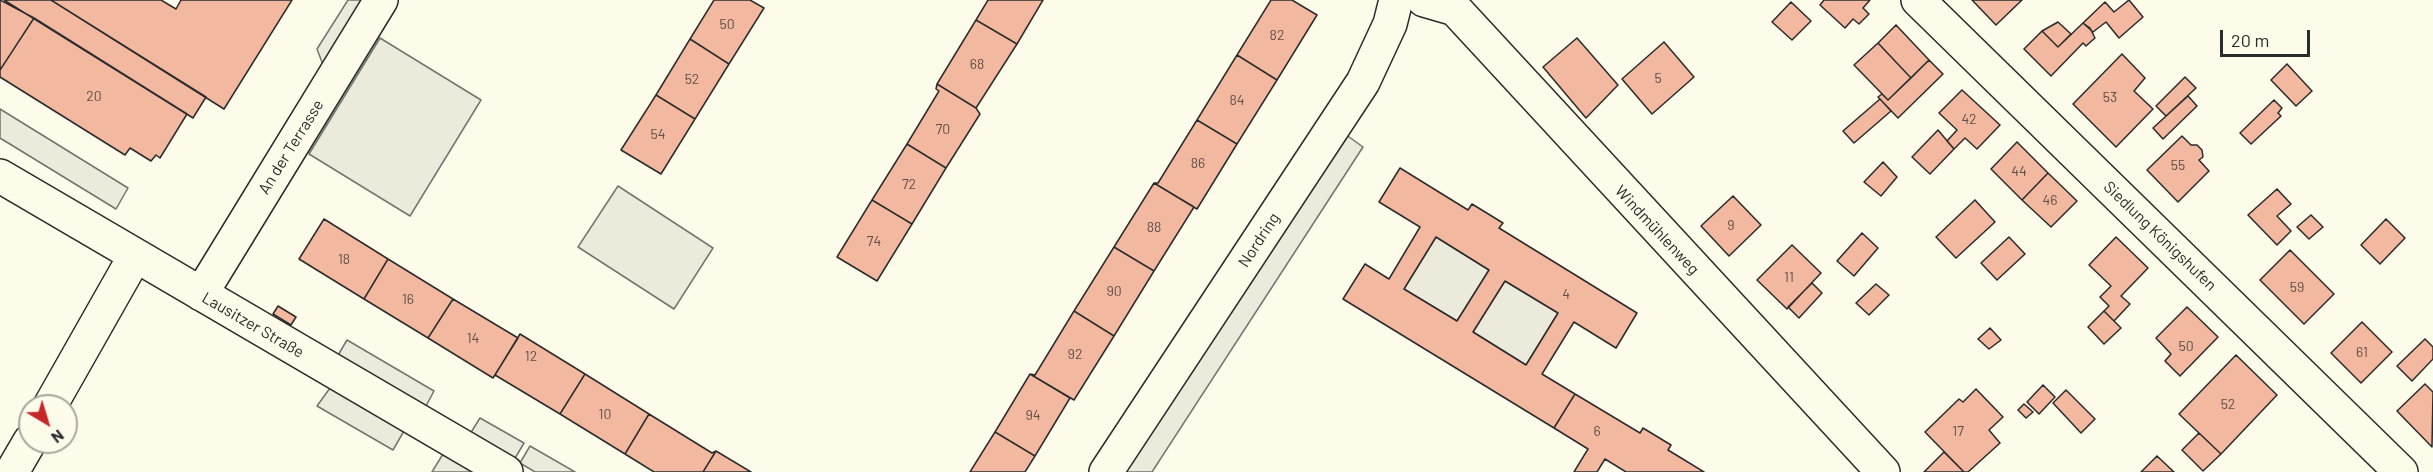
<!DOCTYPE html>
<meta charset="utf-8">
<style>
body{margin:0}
#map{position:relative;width:2433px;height:472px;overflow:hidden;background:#fdfbea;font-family:Barlow,sans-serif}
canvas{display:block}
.north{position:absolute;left:18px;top:394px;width:60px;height:60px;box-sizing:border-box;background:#fdfbea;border:2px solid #a9a89e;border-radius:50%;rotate:142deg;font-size:16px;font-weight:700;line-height:24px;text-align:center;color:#2b2b2b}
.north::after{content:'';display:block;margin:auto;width:21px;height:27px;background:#c62828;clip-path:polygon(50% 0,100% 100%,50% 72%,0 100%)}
.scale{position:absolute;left:2220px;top:30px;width:90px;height:27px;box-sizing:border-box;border:3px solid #2b2b2b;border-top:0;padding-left:8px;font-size:18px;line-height:21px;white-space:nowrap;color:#2b2b2b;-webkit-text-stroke:4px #fdfbea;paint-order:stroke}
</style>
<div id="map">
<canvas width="2433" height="472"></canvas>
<div class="north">N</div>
<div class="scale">20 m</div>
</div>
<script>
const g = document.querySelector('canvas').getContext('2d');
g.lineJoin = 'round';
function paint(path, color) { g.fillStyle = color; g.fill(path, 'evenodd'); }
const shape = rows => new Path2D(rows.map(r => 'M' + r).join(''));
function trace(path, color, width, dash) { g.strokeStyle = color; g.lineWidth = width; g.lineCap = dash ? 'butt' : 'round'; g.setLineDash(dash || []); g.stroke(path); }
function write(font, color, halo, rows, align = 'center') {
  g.font = font + ' Barlow,sans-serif'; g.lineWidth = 4.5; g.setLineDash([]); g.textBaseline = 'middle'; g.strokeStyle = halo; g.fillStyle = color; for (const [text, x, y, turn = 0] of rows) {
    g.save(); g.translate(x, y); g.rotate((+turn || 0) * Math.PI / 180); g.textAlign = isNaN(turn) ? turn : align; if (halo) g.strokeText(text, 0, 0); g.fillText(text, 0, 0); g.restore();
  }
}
const green = shape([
 [618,186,713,248,674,309,578,247,618,186],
 [1436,237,1489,270,1457,321,1404,289,1436,237],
 [1505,281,1558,313,1526,365,1473,332,1505,281]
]);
paint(green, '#ecebdb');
trace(green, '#74746e', 1.5);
const parking = shape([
 [348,0,377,0,328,78,317,49,348,0],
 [380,38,481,100,410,216,309,154,380,38],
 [0,109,128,188,116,209,0,138,0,109],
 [1345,134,1363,147,1152,472,1123,472,1345,134],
 [347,340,434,391,425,408,337,357,347,340],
 [330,388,404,431,393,450,317,406,330,388],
 [480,418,524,443,514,460,470,434,480,418],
 [530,446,575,472,535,472,520,463,530,446],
 [443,454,474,472,432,472,443,454]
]);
paint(parking, '#eceadb');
trace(parking, '#74746e', 1.5);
const building = shape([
 [0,0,34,18,0,70,0,0],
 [4,0,51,0,206,97,193,118,4,0],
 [51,0,161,0,176,9,181,0,292,0,224,109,51,0],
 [714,0,750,0,764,8,729,64,690,39,714,0],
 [988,0,1043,0,1017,44,976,20,988,0],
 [1271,0,1292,0,1317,15,1277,80,1237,55,1271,0],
 [1824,0,1870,0,1863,8,1869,14,1859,24,1853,19,1845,28,1820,5,1824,0],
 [1972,0,2022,0,1996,25,1972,0],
 [2129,0,2143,17,2119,38,2106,22,2093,32,2083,23,2105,2,2114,12,2129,0],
 [1791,2,1811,21,1792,40,1772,22,1791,2],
 [34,18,187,114,160,158,156,155,151,161,130,148,125,155,0,77,0,70,34,18],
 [976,20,1017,44,976,108,937,84,976,20],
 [2058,22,2071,34,2058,47,2042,31,2058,22],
 [2083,23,2090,28,2095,38,2086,46,2083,43,2051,76,2024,49,2042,31,2058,47,2083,23],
 [1896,25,1929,60,1911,78,1878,43,1896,25],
 [1577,38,1618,85,1586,118,1543,67,1577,38],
 [690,39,729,64,695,119,656,95,690,39],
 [1664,42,1694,77,1652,114,1622,79,1664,42],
 [1878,43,1911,78,1888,100,1854,65,1878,43],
 [2122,54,2145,78,2134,91,2153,109,2116,147,2073,104,2122,54],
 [1237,55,1277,80,1237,144,1197,120,1237,55],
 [1929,60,1943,74,1898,118,1878,97,1882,94,1888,100,1929,60],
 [2287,64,2312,91,2296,106,2271,80,2287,64],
 [2185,77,2196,88,2166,116,2156,106,2185,77],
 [937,84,976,108,980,114,946,168,907,144,939,91,936,89,937,84],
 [1962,90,2000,125,1977,149,1965,138,1954,149,1947,141,1957,130,1939,113,1962,90],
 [656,95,695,119,661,174,621,150,656,95],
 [2188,96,2197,106,2163,139,2153,128,2188,96],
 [1880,99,1891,111,1854,143,1843,131,1880,99],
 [2274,100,2282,108,2278,113,2281,116,2251,144,2240,133,2274,100],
 [1197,120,1237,144,1197,209,1154,183,1158,183,1197,120],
 [1938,130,1954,149,1930,174,1912,157,1938,130],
 [2182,136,2191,145,2197,145,2202,150,2203,157,2199,160,2209,171,2178,202,2147,170,2182,136],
 [2017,142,2048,173,2022,200,1991,169,2017,142],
 [907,144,946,168,912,224,872,200,907,144],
 [1883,162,1897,177,1881,196,1864,182,1883,162],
 [1400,168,1468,210,1472,204,1503,223,1499,228,1637,313,1616,348,1574,322,1542,374,1575,394,1554,428,1343,299,1365,264,1389,279,1420,227,1379,202,1400,168],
 [1436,237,1489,270,1457,321,1404,289,1436,237],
 [1505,281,1558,313,1526,365,1473,332,1505,281],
 [2048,173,2077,201,2051,227,2022,200,2048,173],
 [1154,183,1194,207,1154,271,1114,247,1154,183],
 [2277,189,2291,204,2277,216,2291,231,2277,245,2248,215,2277,189],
 [1733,196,1761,225,1729,256,1701,226,1733,196],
 [872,200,912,224,877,281,837,257,872,200],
 [1975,200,1995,222,1956,258,1936,237,1975,200],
 [2311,215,2323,227,2309,239,2297,227,2311,215],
 [324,219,388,259,364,299,299,259,324,219],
 [2386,219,2405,238,2380,264,2361,245,2386,219],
 [1862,233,1878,248,1854,276,1837,261,1862,233],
 [2009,237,2025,254,1997,280,1981,263,2009,237],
 [2116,237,2148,268,2121,296,2130,304,2114,321,2104,311,2109,306,2100,297,2111,286,2089,265,2116,237],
 [1792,245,1821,273,1787,309,1757,280,1792,245],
 [1114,247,1154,271,1114,336,1074,311,1114,247],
 [2290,250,2334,294,2304,324,2260,280,2290,250],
 [388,259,453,299,428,338,364,299,388,259],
 [1812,283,1822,293,1799,318,1788,307,1812,283],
 [1876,284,1889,295,1869,315,1856,303,1876,284],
 [453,299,518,338,493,378,428,338,453,299],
 [278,306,296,317,291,325,273,314,278,306],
 [2187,307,2218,337,2180,376,2165,361,2171,354,2156,338,2187,307],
 [1074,311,1114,336,1074,400,1030,374,1035,375,1074,311],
 [2104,311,2121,328,2104,344,2088,327,2104,311],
 [2362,322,2392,352,2361,383,2331,353,2362,322],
 [1990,328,2001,340,1989,349,1978,339,1990,328],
 [520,334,585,374,560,414,495,375,520,334],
 [2425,339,2433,347,2433,359,2412,381,2397,366,2425,339],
 [2236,355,2277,395,2221,454,2179,414,2236,355],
 [585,374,649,414,625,454,560,414,585,374],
 [1030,374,1070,398,1035,456,995,432,1030,374],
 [2425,384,2433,392,2432,447,2397,411,2425,384],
 [2043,385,2055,397,2039,414,2027,402,2043,385],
 [1976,389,2003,417,1989,430,2000,443,1968,472,1964,472,1925,432,1959,399,1963,402,1976,389],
 [2066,390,2095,419,2081,433,2053,403,2066,390],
 [1575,394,1640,433,1643,428,1671,445,1668,450,1704,472,1626,472,1605,459,1597,472,1574,472,1588,449,1554,428,1575,394],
 [2024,404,2033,412,2026,418,2018,410,2024,404],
 [649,414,712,453,716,451,703,472,654,472,625,454,649,414],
 [995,432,1035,456,1025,472,970,472,995,432],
 [2199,433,2221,454,2203,471,2182,450,2199,433],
 [716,451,751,472,703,472,716,451],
 [1944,452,1964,472,1924,472,1944,452],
 [2157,456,2174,472,2141,472,2157,456]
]);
paint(building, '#f2b8a0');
trace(building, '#2b2b2b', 1.5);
const minor = shape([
 [1424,0,1455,9,1883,472],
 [1918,0,2401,472],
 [0,176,506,472],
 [201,294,381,0],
 [50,406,135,256],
 [12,472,30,441],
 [1106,472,1363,82,1390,24,1396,0]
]);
trace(minor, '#2b2b2b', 36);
trace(minor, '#fdfbea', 33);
write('14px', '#5d4e48', null, [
 ["50",727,24],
 ["82",1277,35],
 ["68",977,64],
 ["5",1658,78],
 ["52",692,79],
 ["20",94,96],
 ["53",2110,97],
 ["84",1237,100],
 ["42",1969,119],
 ["70",943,129],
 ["54",658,134],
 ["86",1198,163],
 ["55",2178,165],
 ["44",2019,171],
 ["72",909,184],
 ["46",2050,200],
 ["9",1731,225],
 ["88",1154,227],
 ["74",874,241],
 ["18",344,259],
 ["11",1789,277],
 ["59",2297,287],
 ["90",1114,291],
 ["4",1566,294],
 ["16",408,299],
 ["14",473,338],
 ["50",2186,346],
 ["61",2362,352],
 ["92",1075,354],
 ["12",531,356],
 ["52",2228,404],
 ["10",605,414],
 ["94",1033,415],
 ["6",1597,431],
 ["17",1958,431]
]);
write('16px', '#2b2b2b', '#fdfbea', [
 ["An der Terrasse",291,147,-58],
 ["Windmühlenweg",1657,230,47],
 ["Siedlung Königshufen",2160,236,44],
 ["Nordring",1259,240,-57],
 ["Lausitzer Straße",253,325,30]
]);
</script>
